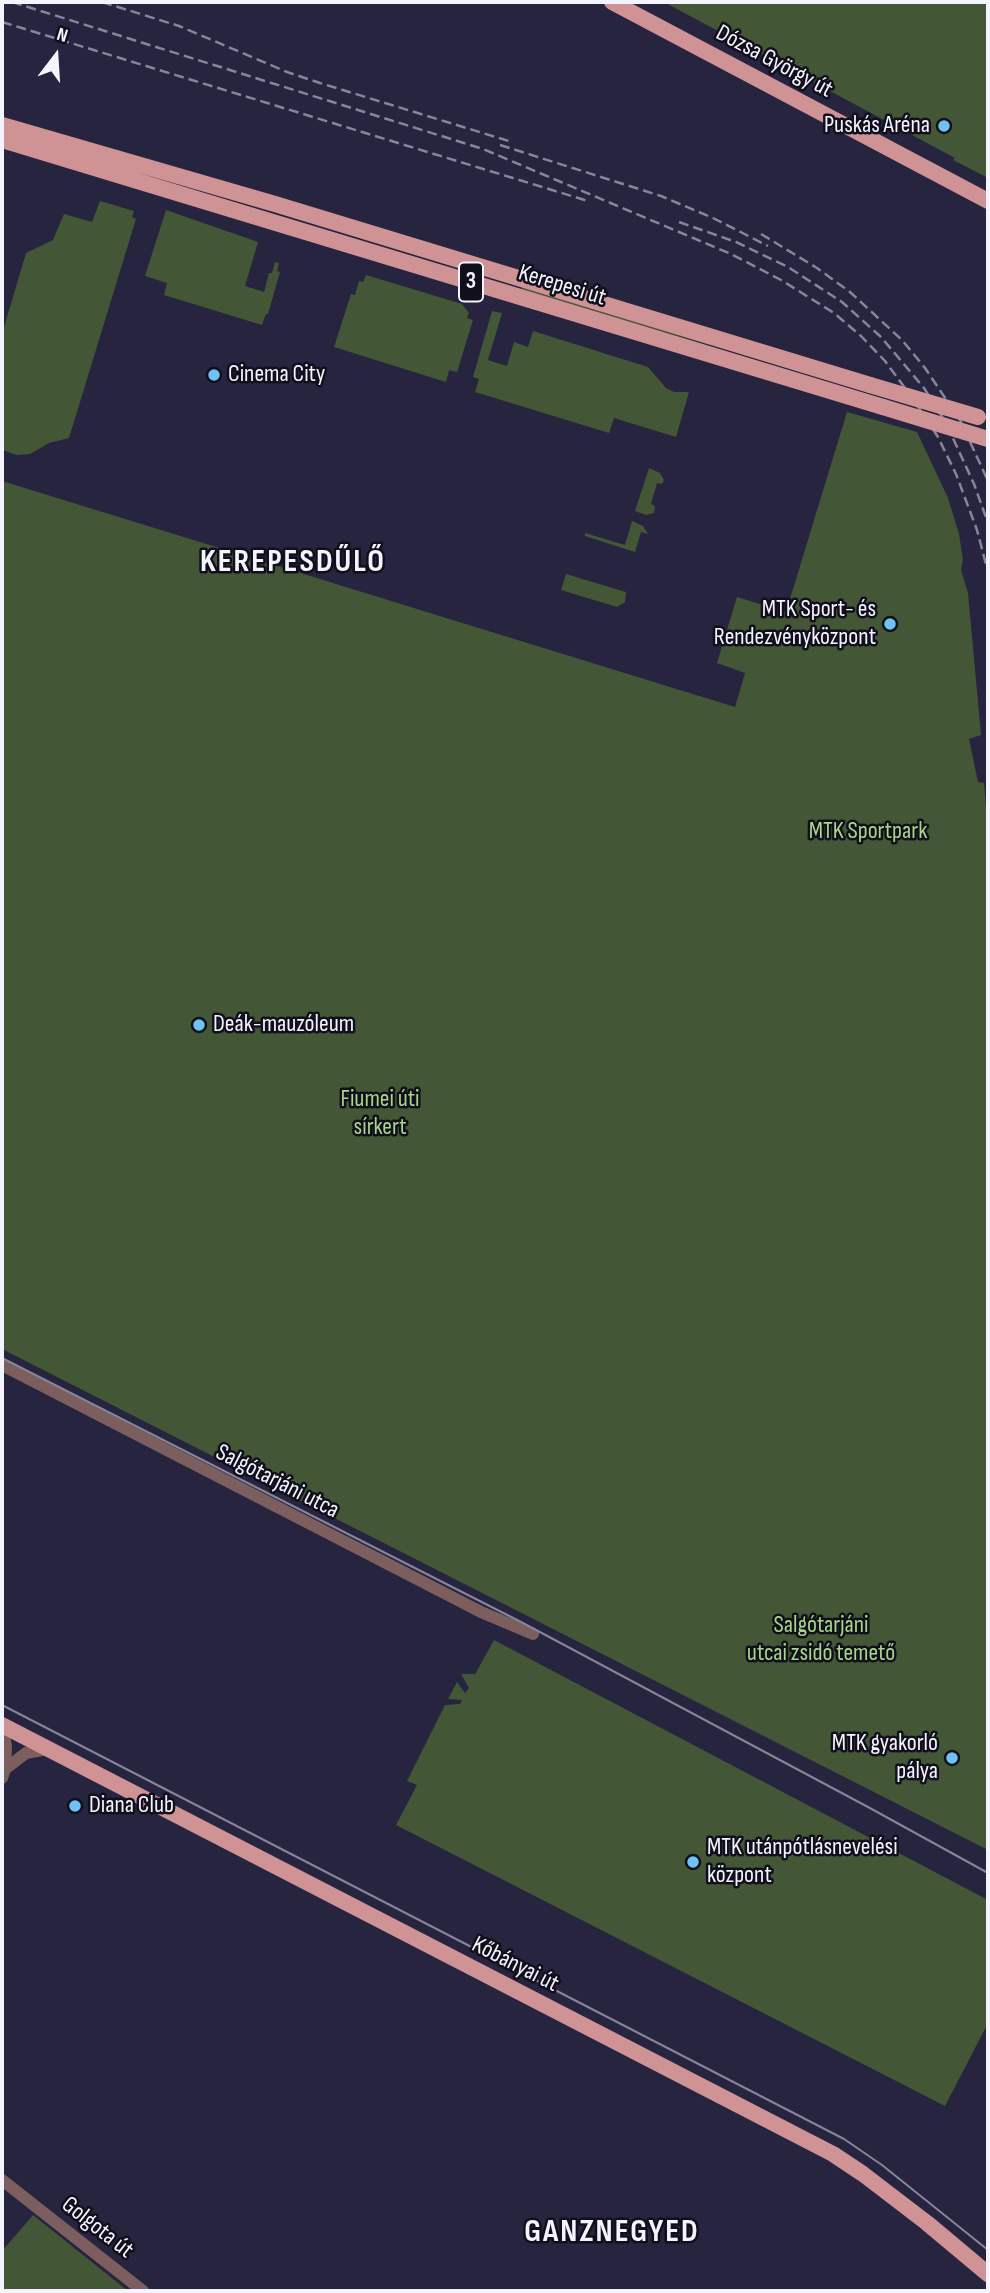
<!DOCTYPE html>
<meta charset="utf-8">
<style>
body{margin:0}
#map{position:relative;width:990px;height:2293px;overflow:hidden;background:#26243f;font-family:"Sofia Sans Condensed",sans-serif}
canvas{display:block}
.frame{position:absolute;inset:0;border:4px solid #f4f4ff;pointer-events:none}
.north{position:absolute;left:21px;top:21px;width:70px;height:70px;-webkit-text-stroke:5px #100f1b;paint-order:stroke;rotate:17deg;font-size:19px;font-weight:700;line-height:28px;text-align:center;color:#f4f4ff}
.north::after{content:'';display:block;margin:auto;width:24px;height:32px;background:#f4f4ff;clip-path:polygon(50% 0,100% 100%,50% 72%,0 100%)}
</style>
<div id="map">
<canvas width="990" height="2293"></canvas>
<div class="frame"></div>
<div class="north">N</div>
</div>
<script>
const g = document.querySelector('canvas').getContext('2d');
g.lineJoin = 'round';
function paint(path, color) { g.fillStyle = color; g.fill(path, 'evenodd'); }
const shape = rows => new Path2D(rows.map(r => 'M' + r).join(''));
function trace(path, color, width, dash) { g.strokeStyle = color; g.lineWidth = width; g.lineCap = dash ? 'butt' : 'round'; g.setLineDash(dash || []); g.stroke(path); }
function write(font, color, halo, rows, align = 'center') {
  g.font = font + ' "Sofia Sans Condensed",sans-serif'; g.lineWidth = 5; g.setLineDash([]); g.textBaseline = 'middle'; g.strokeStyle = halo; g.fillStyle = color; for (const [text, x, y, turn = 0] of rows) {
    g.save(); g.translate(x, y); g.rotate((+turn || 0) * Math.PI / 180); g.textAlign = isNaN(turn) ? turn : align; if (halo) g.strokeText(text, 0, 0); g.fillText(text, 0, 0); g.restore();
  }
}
paint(shape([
 [664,2,988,2,988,178,953,160,955,158],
 [100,201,134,211,132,217,136,219,69,438,49,443,30,454,17,455,2,450,2,334,26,253,53,240,64,214,92,222],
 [166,210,258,242,245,286,264,292,269,273,272,273,275,262,279,263,277,271,280,272,268,314,266,314,262,325,164,295,167,283,145,276],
 [366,275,462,304,469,313,467,318,473,320,457,372,449,370,446,382,334,347,351,294,355,295,359,281,363,282],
 [522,287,630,320,720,348,521,291],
 [492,311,502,313,488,360,507,366,514,342,528,347,533,331,648,367,666,388,674,392,689,392,676,437,614,418,609,433,475,392,479,379,473,377],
 [847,412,917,432,948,498,959,534,963,560,961,570,968,593,981,735,969,739,978,782,984,783,988,833,988,1850,2,1349,2,481,735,707,745,673,717,663,737,597,786,612],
 [649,468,660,473,664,480,662,484,657,483,651,504,655,506,654,513,646,515,635,511],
 [632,521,643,526,648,534,641,532,635,552,585,536,585,533,625,545],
 [566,574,626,592,625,602,617,607,561,590],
 [494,1640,988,1900,988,2023,945,2106,396,1825,417,1785,407,1781,445,1705,460,1704,462,1700,448,1699,457,1682,465,1693,469,1688,461,1674,475,1674,473,1678],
 [33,2215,128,2291,2,2291,2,2251]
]), '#435736');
trace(shape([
 [2,1365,481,1612,533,1634],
 [5,1769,26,1753,47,1749],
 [2,1778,5,1769,6,1746,2,1725],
 [2,2180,143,2291]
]), '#7c5e5f', 12);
trace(shape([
 [612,2,988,201],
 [2,125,275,204,870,385],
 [2,140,883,407],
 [2,1725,833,2154,863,2174,927,2223,988,2274]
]), '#d09395', 16);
trace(shape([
 [2,1358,523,1623,868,1807,988,1873],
 [2,1705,844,2139,882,2165,988,2250]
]), '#868599', 2);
trace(shape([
 [12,2,483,149,731,254,781,280,834,313,861,336,885,361,913,399,938,437,956,474,977,530,988,572],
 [102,2,179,26,287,72,320,83,512,142],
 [2,22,588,201],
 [500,145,661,196,713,218,768,246],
 [679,222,736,242,788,267,842,302,881,337,924,388,946,423,974,484,988,523],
 [761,234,817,268,850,292,902,340,925,368,960,420,988,481]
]), '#868599', 2.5, [10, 5]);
trace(shape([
 [870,385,978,417],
 [883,407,988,439]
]), '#d09395', 16);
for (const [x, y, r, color] of [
 [944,126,7,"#70c1f4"],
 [214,375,7,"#70c1f4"],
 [890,624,7,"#70c1f4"],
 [199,1025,7,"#70c1f4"],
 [952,1758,7,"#70c1f4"],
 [75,1806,7,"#70c1f4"],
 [693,1862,7,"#70c1f4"]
]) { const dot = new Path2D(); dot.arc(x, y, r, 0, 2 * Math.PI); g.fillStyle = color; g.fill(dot); trace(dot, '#100f1b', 2.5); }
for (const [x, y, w] of [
 [471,282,24]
]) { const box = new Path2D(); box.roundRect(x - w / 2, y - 19.5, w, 39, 5); g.fillStyle = '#100f1b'; g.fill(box); trace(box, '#f4f4ff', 2); }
write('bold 23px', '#f4f4ff', null, [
 ["3",471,282]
]);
write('24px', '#f4f4ff', '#100f1b', [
 ["Dózsa György út",774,62,28],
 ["Kerepesi út",562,286,17],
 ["Salgótarjáni utca",277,1482,27],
 ["Kőbányai út",515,1965,27],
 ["Golgota út",97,2228,38]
]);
write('24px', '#f4f4ff', '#100f1b', [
 ["Puskás Aréna",930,126,"right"],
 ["Cinema City",228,375],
 ["MTK Sport- és",876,610,"right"],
 ["Rendezvényközpont",876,638,"right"],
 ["Deák-mauzóleum",213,1025],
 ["MTK gyakorló",938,1744,"right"],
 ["pálya",938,1772,"right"],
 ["Diana Club",89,1806],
 ["MTK utánpótlásnevelési",707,1848],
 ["központ",707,1876]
], 'left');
write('24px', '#a8d787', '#100f1b', [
 ["MTK Sportpark",868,832],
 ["Fiumei úti",380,1100],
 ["sírkert",380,1128],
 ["Salgótarjáni",821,1626],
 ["utcai zsidó temető",821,1654]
]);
g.letterSpacing = '2px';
write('bold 32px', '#f4f4ff', '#100f1b', [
 ["KEREPESDŰLŐ",293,563],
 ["GANZNEGYED",612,2233]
]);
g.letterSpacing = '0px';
</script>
